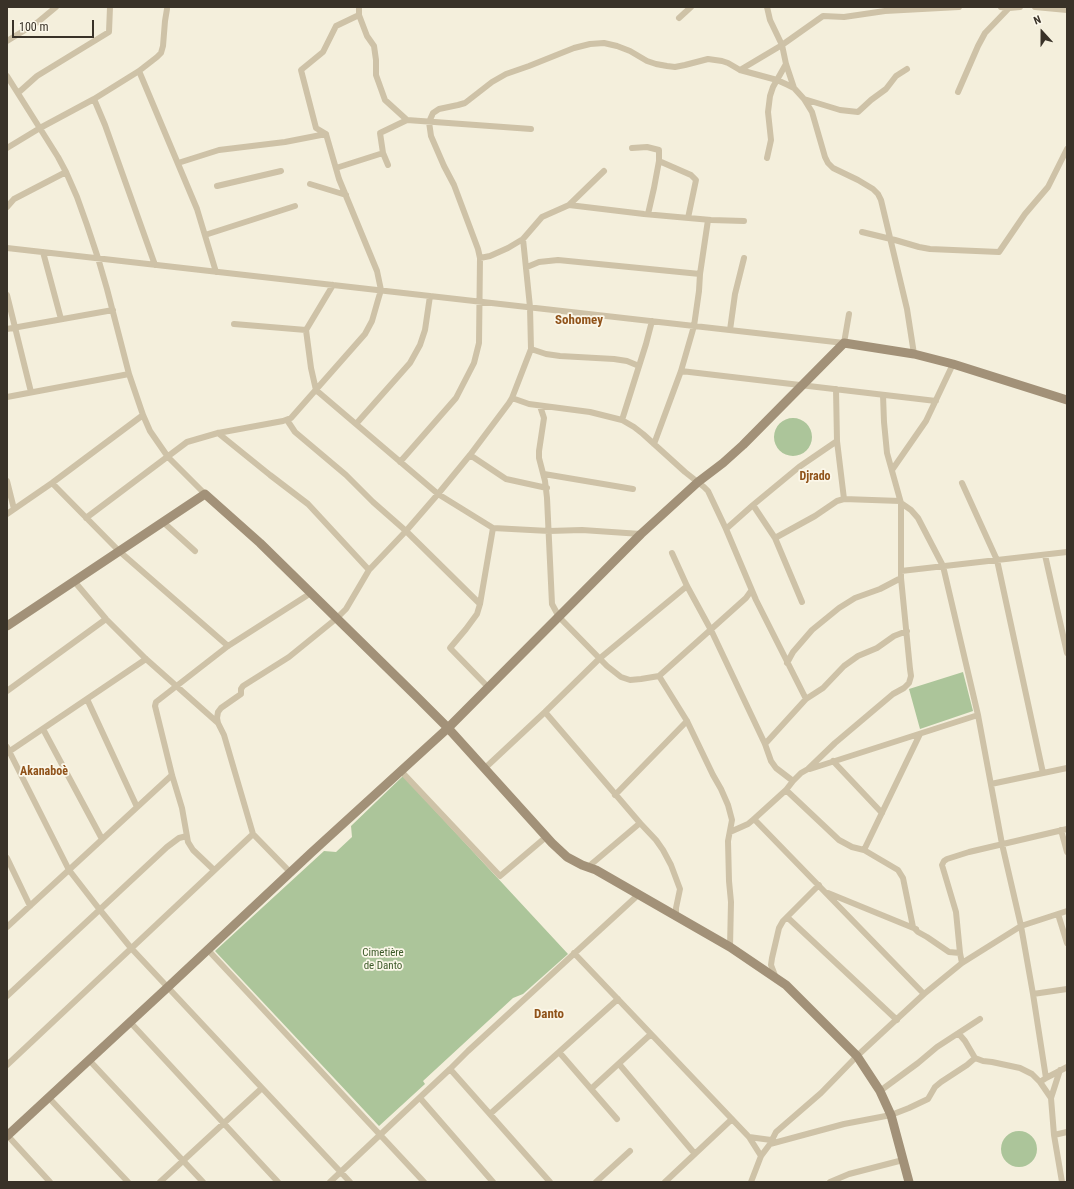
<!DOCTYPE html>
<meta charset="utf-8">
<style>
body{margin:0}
#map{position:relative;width:1074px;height:1189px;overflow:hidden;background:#f4efdc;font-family:"Roboto Condensed",sans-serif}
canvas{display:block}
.frame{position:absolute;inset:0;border:8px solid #393228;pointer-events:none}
.north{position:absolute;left:1022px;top:12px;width:40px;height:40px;-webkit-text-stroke:3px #fbf7e9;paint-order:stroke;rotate:339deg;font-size:11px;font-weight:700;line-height:16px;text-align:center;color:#393228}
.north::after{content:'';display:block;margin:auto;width:14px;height:18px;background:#393228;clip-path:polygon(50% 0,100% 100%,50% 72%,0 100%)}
.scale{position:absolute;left:12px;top:20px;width:82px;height:18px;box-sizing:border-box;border:2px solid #393228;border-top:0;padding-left:5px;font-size:12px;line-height:14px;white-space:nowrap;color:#393228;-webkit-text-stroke:3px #fbf7e9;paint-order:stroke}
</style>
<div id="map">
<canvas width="1074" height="1189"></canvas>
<div class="frame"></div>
<div class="north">N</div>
<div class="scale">100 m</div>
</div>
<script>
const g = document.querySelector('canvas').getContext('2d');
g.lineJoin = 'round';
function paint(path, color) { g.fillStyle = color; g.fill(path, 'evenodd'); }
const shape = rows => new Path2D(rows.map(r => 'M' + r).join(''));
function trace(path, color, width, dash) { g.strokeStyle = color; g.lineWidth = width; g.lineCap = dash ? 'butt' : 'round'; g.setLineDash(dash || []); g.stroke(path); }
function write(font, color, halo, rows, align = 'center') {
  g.font = font + ' "Roboto Condensed",sans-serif'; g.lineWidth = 3.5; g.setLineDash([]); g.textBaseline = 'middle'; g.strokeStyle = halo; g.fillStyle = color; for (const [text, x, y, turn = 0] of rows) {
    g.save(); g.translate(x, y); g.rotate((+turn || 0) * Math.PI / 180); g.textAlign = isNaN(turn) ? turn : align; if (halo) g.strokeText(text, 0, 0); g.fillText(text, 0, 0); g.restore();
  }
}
paint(shape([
 '774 437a19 19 0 1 1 38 0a19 19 0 1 1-38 0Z',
 [963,672,973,711,920,729,909,689],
 [403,776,568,954,523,994,513,998,423,1081,425,1084,379,1126,215,951,324,851,336,852,352,837,351,826],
 '1001 1149a18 18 0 1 1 36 0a18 18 0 1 1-36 0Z'
]), '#acc59a');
trace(shape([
 [767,7,770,20,782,45,786,64,794,88],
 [1001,7,1009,8,1020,7],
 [1035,7,1067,10],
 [359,15,367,36,374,46,376,60,376,75,385,100,407,120,380,133,383,153,388,165],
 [679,18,691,7],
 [7,41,38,22,56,7],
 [740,70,782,45,823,16,844,17,885,11,959,7],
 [139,71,197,209,216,272],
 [7,76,58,157,66,172,77,197,87,225,98,258,107,289,129,374,143,415,150,431,168,457,205,494],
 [958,92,978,46,985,33,1009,8],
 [18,93,37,76,109,32,110,7],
 [94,99,105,125,155,265],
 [804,99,840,110,858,112,871,100,886,89,896,76,907,69],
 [407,120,531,129],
 [326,134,316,128,301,70,323,52,336,26,359,15,359,7],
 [7,148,40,128,94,99,139,71,157,57,161,53,163,46,165,21,167,9],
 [632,148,647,147,659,150,659,161,691,175,696,180,688,218],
 [767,158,771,140,768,112,770,96,773,87,786,64],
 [336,168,383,153],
 [310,184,346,195],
 [217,186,281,171],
 [569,205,644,214,711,220,744,221],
 [7,207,14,199,66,172],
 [648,214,654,188,659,161],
 [862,232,895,240,919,247,930,249,999,252,1025,214,1048,187,1067,149],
 [205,235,295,206],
 [7,248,844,343,849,314],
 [43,252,61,319],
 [480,258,490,256,508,248,523,239,542,217,569,205,604,171],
 [527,267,539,262,558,260,700,274],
 [333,285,306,330,311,368,316,390,438,494,493,528,549,531,582,530,641,534],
 [7,295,31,392],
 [234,324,306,330],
 [7,329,113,310],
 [730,330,735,294,744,258],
 [531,349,546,354,560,356,614,359,627,361,639,366],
 [681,371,936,401],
 [836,389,837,441,844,499],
 [7,397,129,374],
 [512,398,529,404,590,412,622,420,634,427,643,434,685,472,704,487,708,491,726,529,756,600,806,699],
 [540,406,544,418,539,451,539,458,545,481,547,498,552,604,559,617,607,666,621,677,630,680,641,679,659,676,746,598,751,591],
 [287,420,295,432,346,475,373,502,406,531,480,604],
 [622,420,646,344,652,321],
 [356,424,410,363,420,345,425,330,430,296],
 [218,433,270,475,308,504,369,570],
 [654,444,681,371,694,326,699,291,700,274,708,220],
 [470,455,506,479,547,488],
 [400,462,456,398,474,363,479,343,480,258,478,249,454,185,444,166,431,136,429,122,433,113,439,109,458,105,465,103,492,82,506,74,529,66,574,48,590,44,604,43,617,46,630,51,647,61,656,64,667,66,675,67,685,65,708,59,722,61,728,63,740,70,777,80,788,85,794,88,804,99,812,112,825,157,828,163,833,168,858,180,873,189,878,194,881,200,907,309,914,354],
 [892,470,926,421,953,364],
 [544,474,633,489],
 [7,481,14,509],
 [52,483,119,551,228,646],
 [962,483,997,560,1043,773],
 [901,503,911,510,918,518,943,566,978,715,1002,844,1021,926,1033,994,1046,1078],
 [753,505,775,538,802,602],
 [7,514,52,483,143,415],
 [86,518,187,442,218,433,283,421,291,418,365,334,372,321,378,300,381,290,377,271,339,179,326,134,285,142,219,150,178,163],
 [163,522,195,551],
 [726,529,753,505,799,467,837,441],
 [775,538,815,516,837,501,844,499,900,501],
 [672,553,687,586,711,630,765,744,771,761,776,768,793,781],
 [1045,555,1067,653],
 [901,571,1067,552],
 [74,581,106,619,146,659,218,723,224,735,253,834,290,872],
 [787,663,793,652,812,630,839,608,855,598,880,589,901,578],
 [659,676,687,721,713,775,721,789,728,805,732,820,728,841,729,881,731,902,730,947],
 [488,687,450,648,466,629,477,614,480,604,493,528],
 [7,691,106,619],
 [87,699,137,807],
 [545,712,640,823,588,867],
 [218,723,217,718,218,712,221,708,241,694,241,689,243,686,289,657,337,618,346,609,369,570,406,531,438,494,470,455,509,403,512,398,531,349,530,307,523,239],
 [43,729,102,839],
 [765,744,806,699,823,688,844,666,858,656,877,648,894,636,907,631],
 [7,747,69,870,100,910,131,948,350,1182],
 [7,753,146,659],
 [833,761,882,813],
 [484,769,545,712,599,659,687,586],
 [810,769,978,715],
 [401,771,500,876,546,837],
 [991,784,1067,768],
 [786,790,839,840,852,847,864,850,898,870,903,878,913,927,918,932,927,937,949,952,960,953,962,963],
 [615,795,687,721],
 [754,819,924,994],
 [640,823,656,840,663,850,671,865,680,889,676,908,676,916],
 [1061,830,1067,852],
 [730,832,748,824,754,819,786,790,793,781,801,773,808,769,835,743,893,694,904,688,909,683,911,676,910,669,901,578,901,503,887,453,884,422,883,395],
 [864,850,920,734],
 [7,858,30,906],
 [214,870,193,850,188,842,182,808,172,775,155,706,156,702,228,646,311,593],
 [828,893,916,929],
 [1058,914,1067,943],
 [787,917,897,1020],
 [7,927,172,775],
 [208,950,424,1182],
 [574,953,749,1137,761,1156],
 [960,953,956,912,942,865,944,861,947,859,969,852,1067,829],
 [776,978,771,965,772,958,779,928,783,921,819,885],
 [1033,994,1067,989],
 [7,996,167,847,179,838,187,836],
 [130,1022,278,1182],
 [959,1034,965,1041,975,1058,983,1061,992,1062,1020,1068,1032,1074,1040,1082],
 [559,1052,617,1119],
 [89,1060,203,1182],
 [619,1064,695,1154],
 [7,1065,253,834],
 [450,1069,550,1182],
 [591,1089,651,1034],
 [880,1091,918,1063,937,1047,980,1019],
 [49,1098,128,1182],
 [420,1098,493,1182],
 [1051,1098,1060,1070],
 [490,1114,618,999],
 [1054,1135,1067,1132],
 [8,1136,50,1182],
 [749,1137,771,1140],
 [770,1144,844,1124,891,1115,909,1108,928,1099,935,1087,941,1082,967,1065,975,1058],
 [160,1182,262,1088],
 [330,1182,450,1069,468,1051,638,895],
 [596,1182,630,1151],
 [665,1182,732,1119],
 [751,1182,761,1156,770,1144,776,1132,821,1093,857,1056,924,994,962,963,1021,926,1067,911],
 [830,1182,849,1174,903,1160],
 [1062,1182,1054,1135,1051,1098,1040,1082,1046,1078,1067,1067]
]), '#cec2a7', 6);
trace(shape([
 [7,626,205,494,260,543,418,698,448,728,552,843,567,857,582,865,596,870,730,947,786,985,857,1056,880,1091,891,1115,909,1182],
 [7,1136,168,987,311,853,448,728,641,534,698,482,723,463,743,445,844,343,914,354,953,364,1067,400]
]), '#a29178', 9);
write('11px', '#3c5a29', '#fbf7e9', [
 ["Cimetière",383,953],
 ["de Danto",383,966]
]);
write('bold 12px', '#90531a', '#fbf7e9', [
 ["Djrado",815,477],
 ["Akanaboè",44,772]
]);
write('bold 13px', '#90531a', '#fbf7e9', [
 ["Sohomey",579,321],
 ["Danto",549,1015]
]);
</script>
